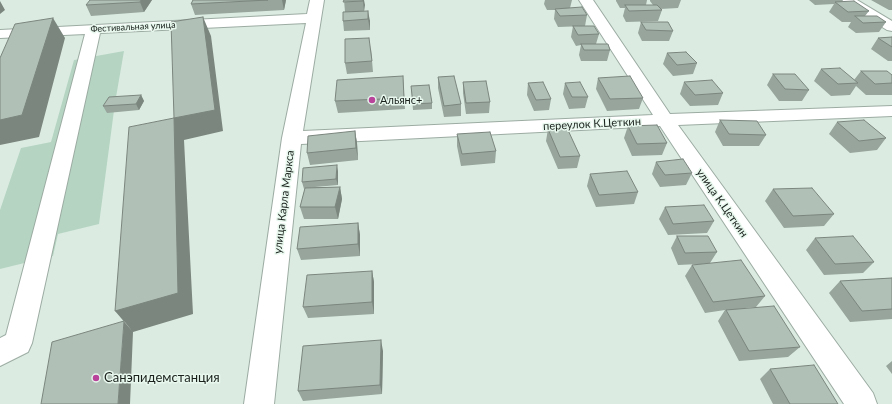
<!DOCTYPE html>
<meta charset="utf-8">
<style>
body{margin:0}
canvas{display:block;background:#dbebe1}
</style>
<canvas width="892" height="404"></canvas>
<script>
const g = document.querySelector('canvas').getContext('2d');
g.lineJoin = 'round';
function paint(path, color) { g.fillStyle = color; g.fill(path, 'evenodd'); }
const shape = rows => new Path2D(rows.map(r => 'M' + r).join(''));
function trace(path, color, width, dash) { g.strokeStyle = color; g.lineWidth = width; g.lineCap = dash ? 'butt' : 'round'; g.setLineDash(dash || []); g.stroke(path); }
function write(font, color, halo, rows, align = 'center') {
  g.font = font + ' Lato,sans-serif'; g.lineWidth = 3; g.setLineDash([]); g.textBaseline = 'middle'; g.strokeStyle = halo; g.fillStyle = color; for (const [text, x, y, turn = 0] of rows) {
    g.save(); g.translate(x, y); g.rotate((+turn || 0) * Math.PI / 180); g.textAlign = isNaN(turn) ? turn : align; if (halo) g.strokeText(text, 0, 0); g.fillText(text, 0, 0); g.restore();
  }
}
paint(shape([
 [124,51,115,103,99,224,58,234,53,256,0,269,0,210,21,148,51,142,74,60]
]), '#b5d5c2');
const minor = shape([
 [310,0,324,0,303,131,653,115,579,0,593,0,670,114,892,106,892,116,678,125,873,393,877,404,844,404,660,126,301,144,274,404,244,404,282,138,306,23,100,33,32,343,28,352,0,366,0,338,6,335,85,34,0,38,0,30,307,14,310,0],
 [841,0,857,0,892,21,892,31,887,30,843,3,841,0]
]);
trace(minor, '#9caca3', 2);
paint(minor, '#fff');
paint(shape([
 [152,0,144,12,91,16,86,5],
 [193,0,286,0,284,10,195,15,191,4],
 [344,0,364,0,364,11,370,21,370,30,344,31,343,21,345,12],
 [545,0,572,0,570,8,587,15,585,26,558,27,554,19,555,10,547,10,544,4],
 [616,0,647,0,646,5,653,5,650,1,650,0,681,0,678,8,660,9,662,10,658,21,626,22,623,16,625,8,620,8,616,1],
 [809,0,843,0,842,2,869,11,865,16,886,22,879,32,856,33,848,27,851,22,842,22,829,12,834,4,815,5],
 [872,0,892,0,892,10,889,10,871,0],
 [641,22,673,31,669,41,642,41,638,33],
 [573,26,599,34,596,44,610,50,607,61,581,61,579,55,581,45,576,46,571,37],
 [892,37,892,61,888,61,871,49,878,38],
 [371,49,373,72,347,74,345,63],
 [667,53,697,63,693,74,673,76,663,64],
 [821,69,854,80,861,71,892,75,892,95,866,95,856,86,850,95,831,96,814,81],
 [773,74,809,90,802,101,779,101,767,85],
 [403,76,405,109,338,113,335,101],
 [438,77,461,104,461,116,444,117,438,88],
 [598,78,643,98,639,109,607,111,596,89],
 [463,82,490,102,489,113,466,114,463,93],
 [684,82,723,93,718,105,690,106,680,94],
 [528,83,551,99,549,110,534,111,527,95],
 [565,83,588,97,585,108,569,109,563,94],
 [411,86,432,103,432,109,413,110],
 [141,95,144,101,139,110,107,113,103,106],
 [720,120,766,135,759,146,723,146,715,132],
 [837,122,886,138,877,150,850,153,829,134],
 [628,126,667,143,662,155,632,156,624,138],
 [548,129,580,156,577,168,558,169,546,141],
 [355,131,357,143,358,160,310,165,307,153],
 [457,134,496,151,495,163,461,166,457,146],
 [656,162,692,173,686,185,660,187,652,174],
 [338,171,338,185,315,187,340,187,342,199,338,219,304,219,300,207,305,188,304,189,302,182],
 [590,174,638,192,634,204,596,207,587,186],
 [773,189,834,214,824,226,784,228,765,201],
 [665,207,714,221,707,233,668,235,659,219],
 [358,223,360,235,360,256,301,260,297,249],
 [677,236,717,252,710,263,765,296,756,307,745,308,800,347,788,357,739,361,718,321,725,310,705,313,685,276,692,265,699,264,678,265,671,248],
 [815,238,874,262,863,273,824,275,806,250],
 [372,271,374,282,374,314,308,318,303,307],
 [892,278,892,319,850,322,829,293,840,281],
 [383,351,382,394,303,401,298,391],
 [892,361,892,374,886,366],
 [770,369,838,404,773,404,760,379]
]), '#97a59d');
paint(shape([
 [141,0,152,0,144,12,140,2],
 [282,0,286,0,284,10],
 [363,0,364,0,365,5,364,12],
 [0,1,5,10,0,14],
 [368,11,370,21,370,30,368,19],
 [203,17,211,36,223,131,184,140,174,118],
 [53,18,65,38,39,137,0,145,0,120],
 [141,95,144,101,139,110,136,104],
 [174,118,184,140,193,314,133,332,115,311],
 [355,131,357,143,358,160,356,148],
 [337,165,338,171,338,185,336,179],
 [340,187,342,199,338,219,335,207],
 [358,223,360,235,360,256,358,244],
 [372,271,374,282,374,314,372,302],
 [124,321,133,332,130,404,118,404],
 [381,340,383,351,382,394,380,385]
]), '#7b867f');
const building = shape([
 [90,0,141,0,140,2,86,5,90,0],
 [193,0,268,0,191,4,193,0],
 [344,0,363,0,363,1,343,2,344,0],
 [854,1,869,11,848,12,835,2,854,1],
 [625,5,657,5,662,10,629,11,625,5],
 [582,7,587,15,560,16,555,9,582,7],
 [368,11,368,19,343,21,343,12,368,11],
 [855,16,877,16,886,22,863,23,855,16],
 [203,17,215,110,174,118,171,22,203,17],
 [53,18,22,115,0,120,0,58,15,24,53,18],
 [641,22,668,22,673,31,646,30,641,22],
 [573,26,594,26,599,34,578,35,573,26],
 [892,37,892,47,878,38,892,37],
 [369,38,372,61,345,63,345,39,369,38],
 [581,44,608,44,610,50,584,50,581,44],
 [686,52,697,63,677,65,667,53,686,52],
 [840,68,858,83,838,84,821,69,840,68],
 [861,71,887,71,892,75,892,83,875,84,861,71],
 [773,74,795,74,809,90,785,89,773,74],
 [403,76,404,98,335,101,337,80,403,76],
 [454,76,461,104,444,106,438,77,454,76],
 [630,76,643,98,610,99,598,78,630,76],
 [712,80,723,93,695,95,684,82,712,80],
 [486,81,490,102,466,103,463,82,486,81],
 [543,82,551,99,536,100,528,83,543,82],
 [580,82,588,97,572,97,565,83,580,82],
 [429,85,432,103,413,104,411,86,429,85],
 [141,95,136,104,103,106,109,97,141,95],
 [174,118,178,293,115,311,129,127,174,118],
 [720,120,757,121,766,135,729,134,720,120],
 [864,120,886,138,859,141,837,122,864,120],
 [657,125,667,143,637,144,628,126,657,125],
 [567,128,580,156,560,157,548,129,567,128],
 [355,131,356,148,307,153,308,136,355,131],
 [490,132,496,151,462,154,457,134,490,132],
 [683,159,692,173,665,175,656,162,683,159],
 [337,165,336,179,302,182,303,168,337,165],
 [627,171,638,192,599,195,590,174,627,171],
 [340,187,335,207,300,207,305,188,340,187],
 [812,188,834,214,793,216,773,189,812,188],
 [704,205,714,221,673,224,665,207,704,205],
 [358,223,358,244,297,249,300,227,358,223],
 [677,236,708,236,717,252,685,253,677,236],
 [853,236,874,262,835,264,815,238,853,236],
 [741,260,765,296,713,302,692,265,741,260],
 [372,271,372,302,303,307,307,275,372,271],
 [892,278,892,309,862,311,840,281,892,278],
 [774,306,800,347,749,351,726,310,774,306],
 [124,321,118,404,41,404,52,342,124,321],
 [381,340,380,385,298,391,303,346,381,340],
 [814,365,838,404,790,404,770,369,814,365]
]);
paint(building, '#b0c0b6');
trace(building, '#7b867f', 1);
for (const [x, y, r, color] of [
 [372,100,4,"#b9439b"],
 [96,378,4,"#b9439b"]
]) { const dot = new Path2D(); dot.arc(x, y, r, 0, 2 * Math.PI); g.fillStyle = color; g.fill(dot); trace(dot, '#e8f8ee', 1.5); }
write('9px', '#1a211d', '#e8f8ee', [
 ["Фестивальная улица",133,27,-3]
]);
write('11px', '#1a211d', '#e8f8ee', [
 ["Альянс+",380,100]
], 'left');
write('11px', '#1a211d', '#e8f8ee', [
 ["переулок К.Цеткин",592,124,-3],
 ["улица Карла Маркса",284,202,-83],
 ["улица К.Цеткин",722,203,55]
]);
write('13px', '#1a211d', '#e8f8ee', [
 ["Санэпидемстанция",104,378]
], 'left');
</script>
